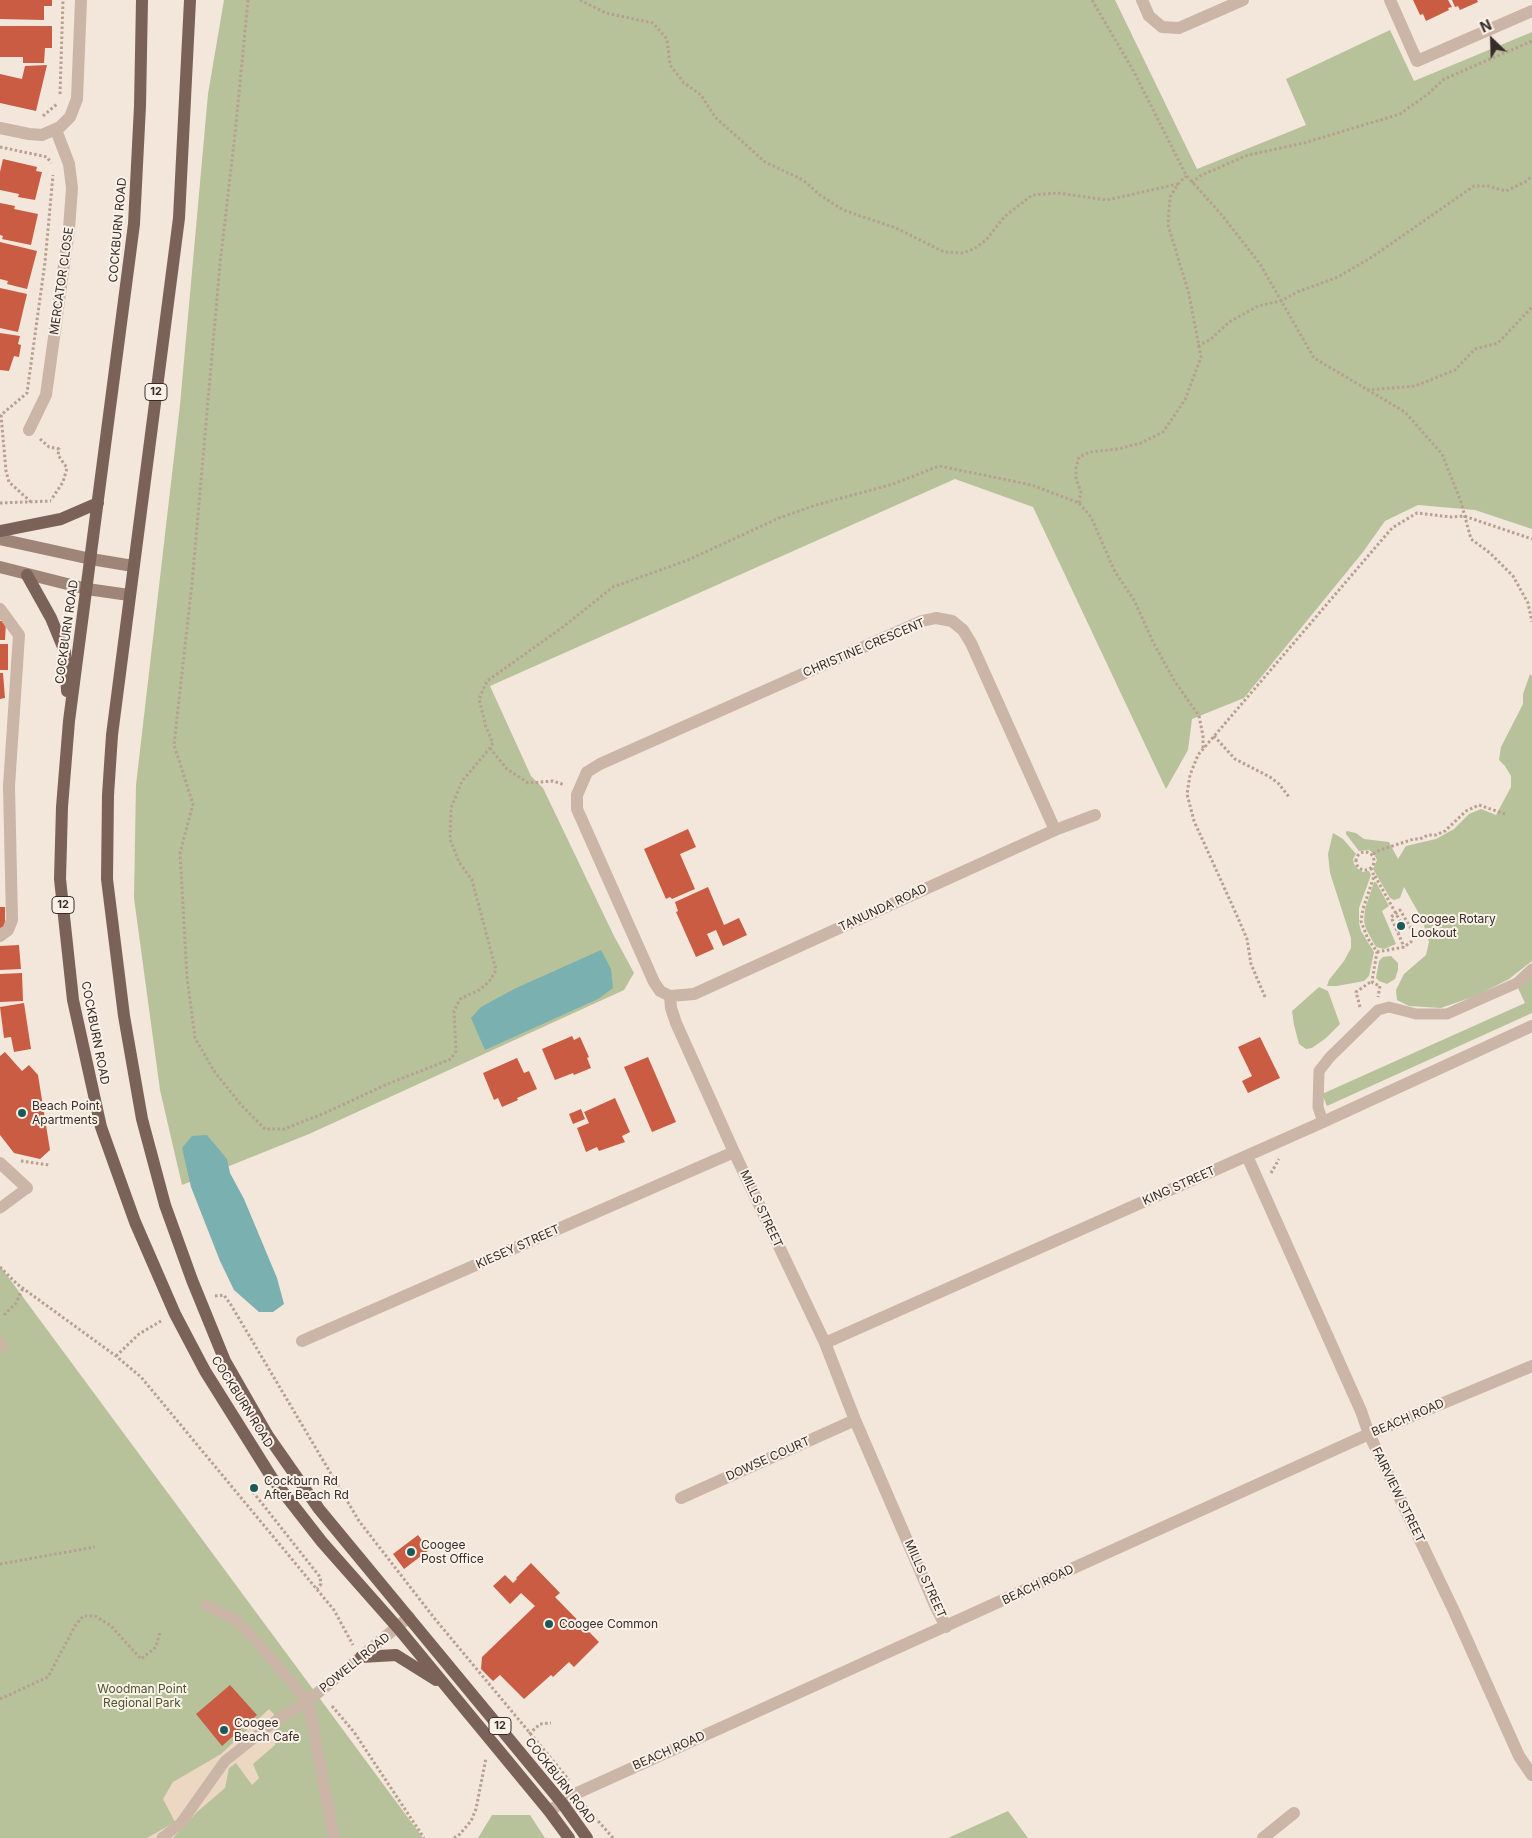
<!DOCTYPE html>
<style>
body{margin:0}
#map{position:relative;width:1532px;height:1838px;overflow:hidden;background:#f3e6db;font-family:Inter,sans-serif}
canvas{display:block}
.north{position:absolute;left:1467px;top:15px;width:50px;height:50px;-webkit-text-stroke:4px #faf1e8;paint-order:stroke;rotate:336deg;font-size:14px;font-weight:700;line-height:20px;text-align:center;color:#372c28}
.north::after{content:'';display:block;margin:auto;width:18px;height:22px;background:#372c28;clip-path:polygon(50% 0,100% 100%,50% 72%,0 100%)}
</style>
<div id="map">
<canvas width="1532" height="1838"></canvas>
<div class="north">N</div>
</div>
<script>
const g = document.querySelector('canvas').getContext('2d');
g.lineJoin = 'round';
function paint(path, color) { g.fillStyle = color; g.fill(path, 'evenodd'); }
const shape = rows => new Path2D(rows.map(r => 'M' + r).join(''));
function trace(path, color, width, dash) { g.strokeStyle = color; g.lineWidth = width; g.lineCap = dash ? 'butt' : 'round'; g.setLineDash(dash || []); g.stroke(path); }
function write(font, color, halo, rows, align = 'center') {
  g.font = font + ' Inter,sans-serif'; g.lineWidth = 4; g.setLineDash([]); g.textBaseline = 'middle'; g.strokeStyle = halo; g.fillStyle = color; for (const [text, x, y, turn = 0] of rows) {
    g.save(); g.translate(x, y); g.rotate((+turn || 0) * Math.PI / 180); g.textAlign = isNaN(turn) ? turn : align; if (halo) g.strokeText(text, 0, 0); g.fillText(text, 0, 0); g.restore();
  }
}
paint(shape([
 [224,0,1115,0,1197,169,1306,125,1286,79,1390,30,1414,81,1532,32,1532,529,1475,510,1418,505,1385,521,1363,552,1244,698,1192,719,1188,750,1166,789,1033,507,955,479,490,686,531,776,543,788,613,934,634,973,624,990,309,1134,182,1185,160,1090,134,898,136,785,180,405,208,94],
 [1530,674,1532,676,1532,961,1509,979,1478,995,1441,1008,1409,1006,1397,1000,1396,990,1404,974,1426,955,1429,942,1422,919,1404,887,1400,898,1394,900,1390,898,1373,869,1377,860,1374,854,1369,850,1359,851,1346,834,1346,832,1347,831,1356,833,1364,839,1389,842,1398,859,1406,846,1436,839,1454,829,1469,814,1481,809,1496,815,1511,787,1511,776,1505,766,1499,760,1501,747,1523,704,1523,694],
 [1333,833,1343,839,1356,854,1353,859,1354,864,1358,869,1363,872,1369,871,1371,875,1359,908,1359,923,1361,931,1374,952,1369,976,1364,981,1337,986,1327,986,1329,980,1344,961,1351,948,1351,938,1330,873,1328,854],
 [1374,882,1376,882,1389,906,1382,911,1396,944,1384,949,1376,947,1366,929,1364,921,1365,909],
 [1391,956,1398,963,1398,970,1395,979,1387,984,1379,981,1376,978,1379,961,1383,957],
 [1532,973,1532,1013,1327,1106,1322,1094,1525,1003,1518,988],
 [1319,987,1328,991,1340,1024,1326,1038,1312,1048,1306,1049,1299,1044,1294,1025,1292,1011],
 [0,1266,423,1838,0,1838],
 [1008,1811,1028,1838,948,1838],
 [492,1815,530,1815,545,1838,478,1838]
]), '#b7c29b');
paint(shape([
 [269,1709,281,1722,276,1727,275,1745,253,1764,259,1778,252,1785,236,1763,229,1768,225,1788,197,1812,173,1838,147,1838,175,1822,163,1799,173,1782,221,1754]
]), '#ebd7c2');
paint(shape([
 [601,950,611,969,613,988,598,999,485,1050,471,1018,481,1007,514,989],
 [207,1135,227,1159,230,1173,244,1199,277,1278,284,1304,273,1312,259,1312,234,1290,220,1261,191,1187,182,1148,192,1136]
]), '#7ab0b0');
paint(shape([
 [0,0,52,0,52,6,44,6,44,20,0,19],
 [1413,0,1448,0,1452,7,1448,8,1449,10,1426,21,1423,14,1420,15],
 [1452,0,1477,0,1478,2,1460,10,1458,6,1455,7],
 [0,26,52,26,52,48,45,48,44,63,23,63,23,57,0,57],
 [47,65,36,111,0,103,0,74,22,79,25,66],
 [3,159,37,167,36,171,42,172,35,200,18,197,19,194,0,190,0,172],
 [0,203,15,206,14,209,38,214,31,245,2,239,3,236,0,235],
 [0,242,37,251,27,289,7,284,8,281,0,279],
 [0,288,27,294,18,332,0,328],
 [0,333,20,336,18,344,21,345,19,357,14,356,9,371,0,370],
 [0,621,6,621,5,640,0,640],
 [0,644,8,644,8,670,0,670],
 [0,673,3,673,5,698,0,699],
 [688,829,696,847,680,854,695,889,672,899,670,897,666,899,644,849],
 [708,887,724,925,739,918,747,935,723,946,716,930,707,934,714,949,696,957,676,912,678,911,675,902],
 [0,907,5,907,5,927,0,928],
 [19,945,21,969,0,970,0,946],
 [22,973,23,1001,0,1002,0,974],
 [24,1003,31,1049,14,1052,11,1037,4,1038,0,1007],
 [572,1036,574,1040,580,1037,589,1057,587,1058,591,1068,574,1075,573,1073,555,1080,542,1049],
 [1260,1037,1280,1078,1248,1093,1242,1081,1252,1076,1238,1047],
 [5,1052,22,1071,29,1065,38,1075,50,1150,40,1159,14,1153,0,1135,0,1056],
 [648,1057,676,1122,652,1132,624,1067],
 [517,1058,524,1073,529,1071,537,1089,517,1098,518,1100,502,1107,498,1098,494,1100,483,1073],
 [615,1098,630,1132,622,1136,625,1142,599,1151,597,1147,586,1152,577,1128,589,1123,584,1112],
 [581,1109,585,1119,573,1124,569,1114],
 [418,1535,429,1550,404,1569,393,1554],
 [531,1563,560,1593,555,1597,599,1642,574,1667,569,1662,553,1677,551,1675,524,1699,500,1675,493,1681,481,1669,482,1657,535,1606,521,1593,510,1604,493,1586,505,1575,513,1583,517,1579,516,1578],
 [230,1685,257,1715,222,1746,196,1714]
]), '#c95c43');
trace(shape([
 [248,0,235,134,220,264,192,583,174,745,193,804,180,853,187,977,195,1038,214,1071,243,1107,265,1129,284,1129,325,1113,385,1085,451,1059,456,1051,454,1011,460,999,479,990,489,982,496,970,472,880,459,862,450,839,451,808,462,781,490,748,493,743,486,727,479,699,487,681,563,627,613,587,688,560,779,518,816,505,893,484,939,466,1032,485,1079,503,1091,517,1115,572,1134,600,1154,644,1174,680,1199,716,1203,736,1203,750],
 [580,0,606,13,653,23,667,39,670,65,684,83,701,95,715,117,765,162,803,180,820,195,843,210,896,228,944,252,962,253,974,249,986,240,1004,217,1032,195,1058,193,1107,200,1178,184],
 [1092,0,1133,70,1186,175,1221,214,1260,264,1314,358,1405,412,1442,454,1461,502,1471,539,1490,553,1513,576,1528,603,1532,622],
 [60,94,63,0],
 [43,116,57,104],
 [0,147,47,157,51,163],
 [1192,183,1200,176,1248,155,1304,143,1400,114,1428,94,1444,79,1532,41],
 [1198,346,1211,339,1229,322,1258,306,1281,301,1297,292,1338,277,1372,257,1474,186,1488,186,1506,191,1525,182,1532,176],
 [1367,390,1415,386,1455,370,1475,349,1498,343,1532,307],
 [40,439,49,447,59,449,58,455,67,468,63,482,51,500],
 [31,502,9,482,6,471,1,415,27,393,45,262,53,175],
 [0,503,51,501],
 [1079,503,1081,492,1076,479,1076,468,1079,457,1090,452,1118,449,1141,443,1163,432,1185,400,1201,357,1189,294,1168,225,1170,197,1178,184,1186,176],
 [1214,736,1235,759,1270,777,1279,784,1289,797],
 [490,748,507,769,528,783,553,781,565,785],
 '1356 861a9 9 0 1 1 18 0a9 9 0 1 1-18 0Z',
 [1373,854,1380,850,1414,839,1420,839,1428,835,1436,835,1445,831,1466,811,1479,805,1505,814],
 [1371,868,1374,876,1363,909,1361,921,1367,937,1377,952,1372,981,1373,983,1380,986,1378,997],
 [1375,876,1404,928,1398,932],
 [1377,952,1404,947,1411,942,1412,930,1400,910,1391,917,1404,947],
 [1265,997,1251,964,1247,939,1238,918,1194,821,1187,794,1190,775,1198,755,1392,528,1417,513,1451,517,1464,516,1532,539],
 [1360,1007,1356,992,1372,981],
 [21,1161,49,1165],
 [1271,1173,1279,1159],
 [0,1267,17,1284,116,1356,141,1377,334,1610,353,1645],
 [215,1296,224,1295,231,1305,359,1521,435,1619,569,1780],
 [4,1315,16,1303,23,1288],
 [116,1356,139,1334,161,1321],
 [253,1492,320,1577,321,1584,317,1589],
 [0,1564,95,1547],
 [0,1699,48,1677,75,1626,83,1616,95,1616,110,1625,141,1659,156,1647,160,1632],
 [332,1706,354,1732,424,1838],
 [529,1734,540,1724,551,1723],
 [585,1806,613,1838],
 [454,1838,460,1834,471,1821,476,1809,486,1758]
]), '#b79f91', 3, [2.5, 2.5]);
trace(shape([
 [1323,1122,1318,1107,1319,1071,1330,1057,1378,1010,1389,1007,1416,1014,1447,1014,1517,983,1532,969],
 [0,1208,27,1188],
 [0,1342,2,1346],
 [162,1838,181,1823,225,1761,278,1719,308,1701,238,1621,206,1605]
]), '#cbb5a7', 11);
trace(shape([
 [1142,0,1149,16,1162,27,1179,28,1243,0],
 [1390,0,1417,61,1532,11],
 [0,128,29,134,42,135,60,127,70,117,77,99,81,0],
 [29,430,46,395,69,229,72,188,69,164,56,130],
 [0,609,19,635,9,786,12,920,8,930,0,936],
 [670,996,694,994,1055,830,1095,815],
 [1247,1156,1361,1411,1369,1434,1454,1611,1519,1756,1532,1775],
 [0,1163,27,1188],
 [302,1341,734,1152],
 [825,1343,1323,1122,1532,1026],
 [681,1498,855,1420],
 [946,1627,935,1605,855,1420,825,1343,734,1152,676,1023,671,1008,670,996,660,991,654,982,577,809,577,795,587,772,600,764,922,621,936,618,952,621,963,630,971,643,1055,830],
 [549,1811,575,1794,1369,1434,1532,1366],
 [334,1838,308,1701,409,1617],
 [1263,1838,1294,1813]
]), '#cbb5a7', 12);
trace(shape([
 [0,539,91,559,133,566],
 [0,567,87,589,129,595]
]), '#9f8478', 12);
trace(shape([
 [142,0,140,106,134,224,69,721,62,807,60,879,73,1000,101,1127,135,1222,175,1314,205,1371,272,1478,322,1542,398,1628,549,1811,569,1838],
 [190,0,179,218,112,735,108,795,107,879,124,1016,142,1119,165,1205,192,1280,225,1361,268,1436,319,1509,562,1803,587,1838],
 [0,531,61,519,98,503],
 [27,575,51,618,65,652,67,691],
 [361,1657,396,1655,436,1680]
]), '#7a6258', 12);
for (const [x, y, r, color] of [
 [1401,926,5,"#1c595a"],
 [22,1113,5,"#1c595a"],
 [254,1488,5,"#1c595a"],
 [411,1552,5,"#1c595a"],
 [549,1624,5,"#1c595a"],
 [224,1730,5,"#1c595a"]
]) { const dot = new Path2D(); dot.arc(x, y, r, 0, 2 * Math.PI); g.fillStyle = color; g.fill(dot); trace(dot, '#faf1e8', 2); }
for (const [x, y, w] of [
 [156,392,22],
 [63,905,22],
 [500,1726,22]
]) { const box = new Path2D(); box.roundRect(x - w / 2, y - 8.5, w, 17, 4); g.fillStyle = '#faf1e8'; g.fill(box); trace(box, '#372c28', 1); }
write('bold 11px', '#372c28', null, [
 ["12",156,392],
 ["12",63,905],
 ["12",500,1726]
]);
write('12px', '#372c28', '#faf1e8', [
 ["COCKBURN ROAD",118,230,-85],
 ["MERCATOR CLOSE",62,281,-82],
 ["COCKBURN ROAD",67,632,-82],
 ["CHRISTINE CRESCENT",864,648,-23],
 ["TANUNDA ROAD",883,908,-25],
 ["COCKBURN ROAD",95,1033,79],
 ["KING STREET",1179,1186,-24],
 ["MILLS STREET",761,1209,65],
 ["KIESEY STREET",518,1247,-24],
 ["COCKBURN ROAD",242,1402,58],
 ["BEACH ROAD",1408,1418,-23],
 ["DOWSE COURT",768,1459,-24],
 ["FAIRVIEW STREET",1398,1495,64],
 ["MILLS STREET",925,1579,66],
 ["BEACH ROAD",1038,1585,-25],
 ["POWELL ROAD",355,1663,-39],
 ["BEACH ROAD",669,1751,-24],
 ["COCKBURN ROAD",560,1781,52]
]);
write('12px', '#372c28', '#faf1e8', [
 ["Coogee Rotary",1411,919],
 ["Lookout",1411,933],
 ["Beach Point",32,1106],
 ["Apartments",32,1120],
 ["Cockburn Rd",264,1481],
 ["After Beach Rd",264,1495],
 ["Coogee",421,1545],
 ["Post Office",421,1559],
 ["Coogee Common",559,1624],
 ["Coogee",234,1723],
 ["Beach Cafe",234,1737]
], 'left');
write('12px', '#49562b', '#faf1e8', [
 ["Woodman Point",142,1689],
 ["Regional Park",142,1703]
]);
</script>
